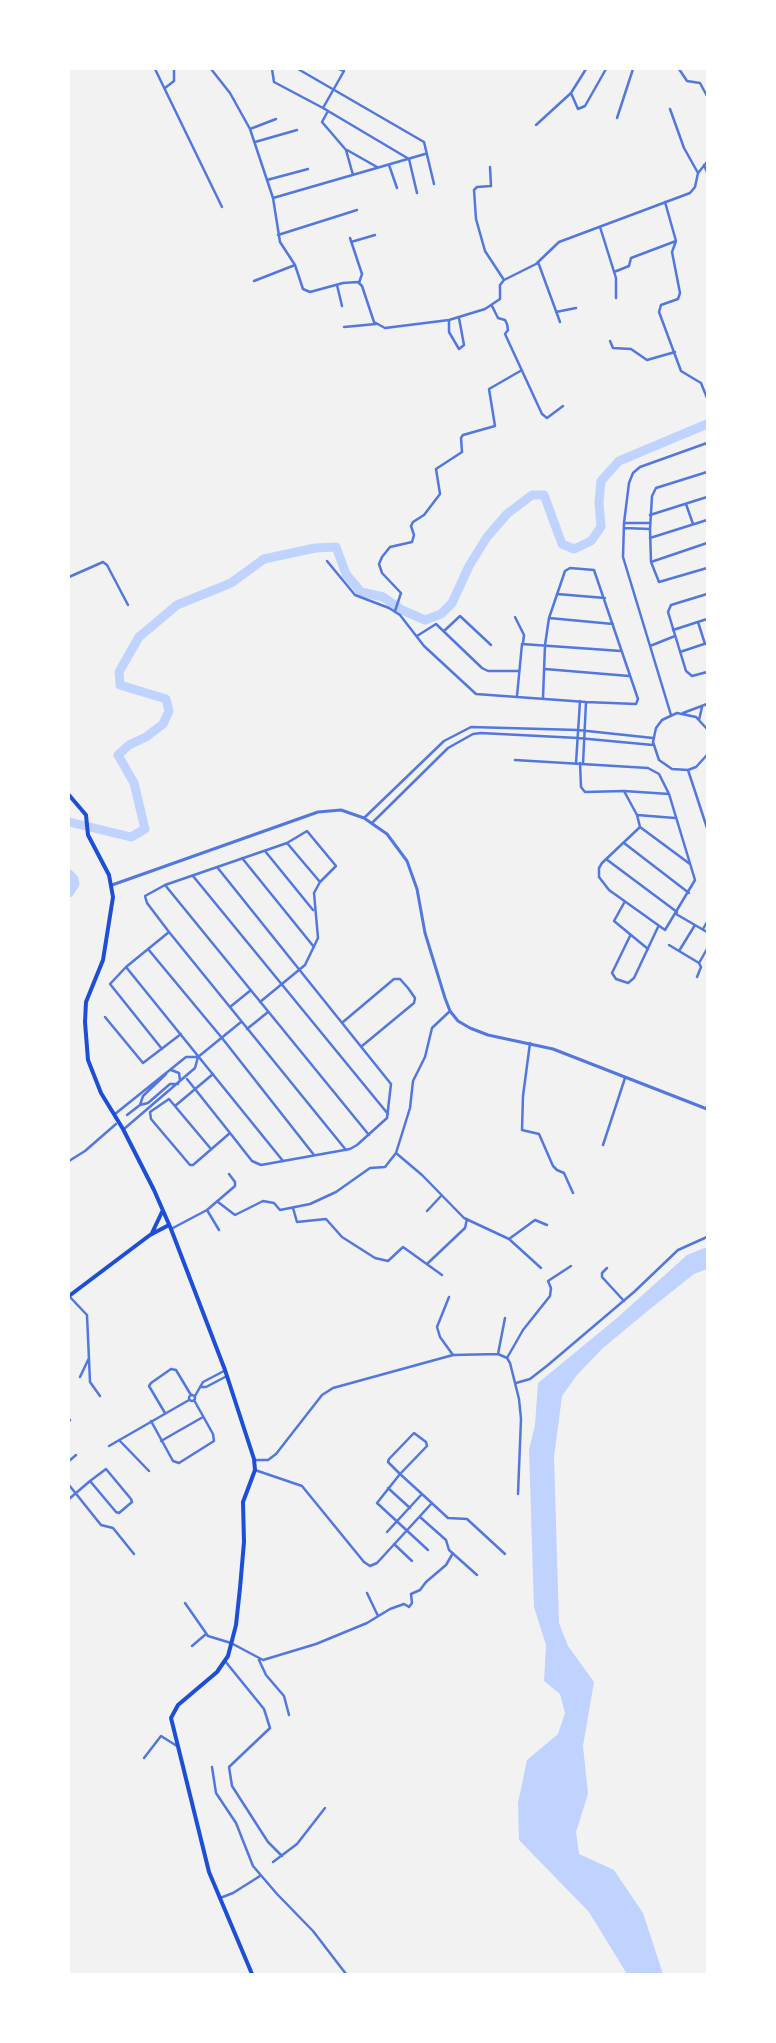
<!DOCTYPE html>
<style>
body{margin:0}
#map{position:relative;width:776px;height:2043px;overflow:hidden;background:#f2f2f2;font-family:"IBM Plex Sans",sans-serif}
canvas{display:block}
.frame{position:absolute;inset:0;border:70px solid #fff;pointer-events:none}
</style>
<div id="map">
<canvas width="776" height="2043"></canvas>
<div class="frame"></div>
</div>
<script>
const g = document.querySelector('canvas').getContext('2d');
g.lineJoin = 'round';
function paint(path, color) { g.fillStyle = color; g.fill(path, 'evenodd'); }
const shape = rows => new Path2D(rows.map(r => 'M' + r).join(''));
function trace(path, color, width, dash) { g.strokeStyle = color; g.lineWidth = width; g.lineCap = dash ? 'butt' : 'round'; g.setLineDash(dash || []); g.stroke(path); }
paint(shape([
 [707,1247,707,1269,694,1274,650,1309,603,1348,577,1375,562,1396,554,1457,559,1623,568,1646,594,1682,583,1746,588,1794,576,1832,579,1854,614,1870,643,1913,663,1974,627,1974,589,1912,519,1840,518,1803,527,1760,558,1734,565,1713,560,1694,544,1681,546,1645,534,1607,529,1450,535,1425,538,1383,617,1318,687,1255]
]), '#bfd3fe');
trace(shape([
 [69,822,131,837,145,829,134,783,118,755,129,745,146,737,163,724,169,711,166,699,120,685,119,672,139,637,177,605,231,583,264,559,315,548,336,547,346,574,361,592,383,597,402,610,425,620,441,614,452,603,469,566,487,537,507,514,532,495,544,495,562,544,574,549,591,541,601,527,599,502,601,481,619,461,707,424],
 [69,874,74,879,75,884,69,893]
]), '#bfd3fe', 9);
trace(shape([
 [155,69,222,207],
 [211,69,230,93,250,129,273,198,280,242,295,265,303,289,310,292,343,283,358,282,362,286,374,322,385,328,449,320,485,309,500,299,500,285,504,280,536,264,559,242,690,193,695,187,698,173,707,162],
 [272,69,274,82,323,108,409,159,417,193],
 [298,69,424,142,434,184],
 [679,69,687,81,700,83,707,96],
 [165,88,174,81,174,69],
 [571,93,586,69],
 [323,108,344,71,339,69],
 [670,109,684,148,698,173],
 [328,111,322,122,346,150,353,175],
 [617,118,633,69],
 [536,125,571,93,578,109,585,106,606,69],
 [250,129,276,119],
 [255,142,297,130],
 [347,150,377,167],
 [389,165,397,188],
 [704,165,707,172],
 [490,167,491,186,477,187,474,190,476,219,485,251,504,280],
 [267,180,308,169],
 [273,198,425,154],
 [665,202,676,241,672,252,680,293,678,299,661,305,659,312,681,371,701,383,707,398],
 [600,227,616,278,616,298],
 [278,235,357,210],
 [350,238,362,274,359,283],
 [351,242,375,235],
 [538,262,560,322],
 [614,272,629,266,631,258,676,241],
 [254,281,295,265],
 [337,285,342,306],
 [492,306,498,318,505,320,507,324,508,330,505,334,542,414,547,418,563,406],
 [556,312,576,308],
 [449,320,449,332,459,349,464,345,459,318],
 [344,327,376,324],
 [610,341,613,348,631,349,647,360,675,352],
 [707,472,656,488,652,496,650,529,651,562,659,582,707,568],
 [686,504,693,524],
 [650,515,707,497],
 [624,523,650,523],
 [624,528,650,529],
 [650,538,707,520],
 [327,561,355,595,389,608,400,615,424,646,476,694,586,702,636,704,638,699,594,570,570,568,565,571,549,618,545,645,543,698],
 [651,562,707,543],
 [69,577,103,562,107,565,128,605],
 [557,594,605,598],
 [707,594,671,605,668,612,686,671,692,676,707,672],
 [395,611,401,593,382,573,379,564,382,557,390,547,412,542,414,535,411,526,413,522,424,515,440,494,436,469,462,452,461,438,463,435,495,426,489,389,522,370],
 [515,617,524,635,523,643],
 [549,618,613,624],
 [698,622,705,644],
 [673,630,707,619],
 [444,631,460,616,491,645],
 [417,636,436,624,482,668,488,671,519,671],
 [650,646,675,636],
 [680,652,707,643],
 [545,669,629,676],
 [517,696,522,644,621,651],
 [683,713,707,704],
 [671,715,623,557,624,523,629,483,633,473,640,467,707,443],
 [699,720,702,707],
 [707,729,696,717,677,713,662,720,656,728,653,742,659,760,672,769,688,770,696,767,707,755],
 [515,760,648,768,659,774,669,794,695,880,665,930,609,890,599,877,599,868,602,863,640,827,637,815,624,791],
 [576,763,580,701],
 [580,763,581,787,585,792,624,791,669,794],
 [583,764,586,702],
 [688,770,707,828],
 [637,815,675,818],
 [364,818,444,741,471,727,578,730,653,738],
 [372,823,448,748,473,734,481,733,578,738,653,745],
 [640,827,690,864],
 [287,843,320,882],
 [624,843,689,893],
 [265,851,313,910],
 [242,858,314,947],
 [606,859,677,912],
 [193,876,388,1114],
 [165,885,369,1135],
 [624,903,614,921,648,949],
 [676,914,707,932],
 [703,929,707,922],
 [169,932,346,1150],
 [630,936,612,973,616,979,628,983,634,978,658,927],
 [669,945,699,963],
 [148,949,222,1038,314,1155],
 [679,951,695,925],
 [126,967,283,1161],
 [697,977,701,967,699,963,707,949],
 [230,1007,251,990],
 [450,1011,432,1028,425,1057,413,1081,410,1108,396,1153,422,1175,464,1218,509,1239,535,1220,547,1225],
 [105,1017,143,1063,181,1034],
 [343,1022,394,979,400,979,408,988,415,998,414,1003,362,1046],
 [247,1029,268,1012],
 [530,1043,523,1096,522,1130,539,1134,553,1166,557,1170,564,1173,573,1193],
 [162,1049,110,984,126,967,169,932,147,903,145,896,165,885,287,843,307,831,336,866,320,882,314,893,318,938,305,965,260,1002],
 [198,1057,241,1022],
 [171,1070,179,1073,180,1080],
 [187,1079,230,1133],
 [140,1105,143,1096,166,1074],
 [175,1106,213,1074],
 [115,1114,186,1057,198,1057],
 [127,1115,140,1105,148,1103,170,1084,178,1084],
 [124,1129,195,1068,198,1057],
 [603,1145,625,1078],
 [211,1149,169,1099,150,1112,151,1119,190,1165,193,1165,230,1133,252,1161,261,1165,350,1149,357,1145,387,1118,391,1084,217,867],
 [69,1161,85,1151,116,1124],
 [218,1202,235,1215,263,1201,274,1203,280,1210,310,1204,336,1192,370,1168,385,1167,396,1153],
 [293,1208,297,1222,326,1219,342,1237,375,1258,388,1261,403,1247,442,1275],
 [207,1210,219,1230],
 [427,1211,441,1196],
 [171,1229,207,1210,235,1186,235,1182,229,1174],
 [509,1239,541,1268],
 [428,1263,465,1228,467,1219],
 [607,1268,602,1273,602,1277,624,1301],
 [69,1296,87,1315,90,1382,100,1396],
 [449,1297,437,1327,440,1337,453,1355],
 [498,1354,505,1318],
 [507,1358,523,1330,550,1296,551,1288,548,1281,571,1266],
 [80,1377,89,1358],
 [516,1383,530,1379,548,1365,634,1292,678,1250,707,1237],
 [200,1387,206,1387,227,1376],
 '189 1398a3 3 0 1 1 6 0a3 3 0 1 1-6 0Z',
 [195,1396,203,1382,224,1371],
 [165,1413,149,1386,151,1383,171,1369,176,1370,191,1395],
 [69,1421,70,1420],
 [151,1421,173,1461,179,1463,214,1441,213,1434,194,1400],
 [119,1440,149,1471],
 [161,1441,203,1417],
 [109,1446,189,1400],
 [255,1460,268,1460,276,1454,322,1395,333,1388,453,1355,498,1354,507,1358,510,1363,519,1399,521,1419,518,1494],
 [69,1461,76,1455],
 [255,1470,302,1486,364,1562,370,1566,377,1563,432,1503],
 [69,1485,101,1525,113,1528,134,1554],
 [388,1488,410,1508],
 [69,1499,90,1481,106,1469,131,1499,132,1502,119,1513,116,1512,90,1481],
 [420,1517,446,1540,449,1550,477,1575],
 [387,1532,422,1494],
 [394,1544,412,1561],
 [428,1550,377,1503,400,1474,427,1446,426,1442,414,1433,389,1459,388,1462,400,1474,422,1494,448,1518,467,1519,505,1554],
 [367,1593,378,1616],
 [185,1603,208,1636,231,1643,263,1660,316,1644,367,1623,390,1609,404,1604,409,1607,412,1603,411,1594,420,1590,426,1582,446,1565,453,1553],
 [192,1646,206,1634],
 [259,1660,266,1675,284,1696,289,1715],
 [225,1661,264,1709,270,1728,229,1767,232,1786,268,1842,282,1856],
 [144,1758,161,1736,177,1746],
 [212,1767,216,1793,236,1823,253,1866,277,1894,313,1931,346,1974],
 [273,1862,297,1844,325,1808],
 [220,1898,233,1893,260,1876]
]), '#5277de', 2.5);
trace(shape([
 [112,885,318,812,341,810,364,818,387,834,407,861,417,889,425,933,445,998,450,1011,458,1021,470,1028,488,1035,553,1049,707,1109]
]), '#5277de', 3);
trace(shape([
 [152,1233,162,1212],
 [69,1296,150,1235,169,1225]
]), '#1d4ed8', 4);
trace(shape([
 [69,795,86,815,88,835,109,875,113,897,103,960,86,1002,85,1022,88,1060,101,1093,123,1129,154,1190,171,1229,225,1370,254,1459,255,1470,243,1502,244,1542,240,1588,236,1625,228,1656,217,1672,178,1705,171,1718,209,1872,252,1974]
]), '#1d4ed8', 4);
</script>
